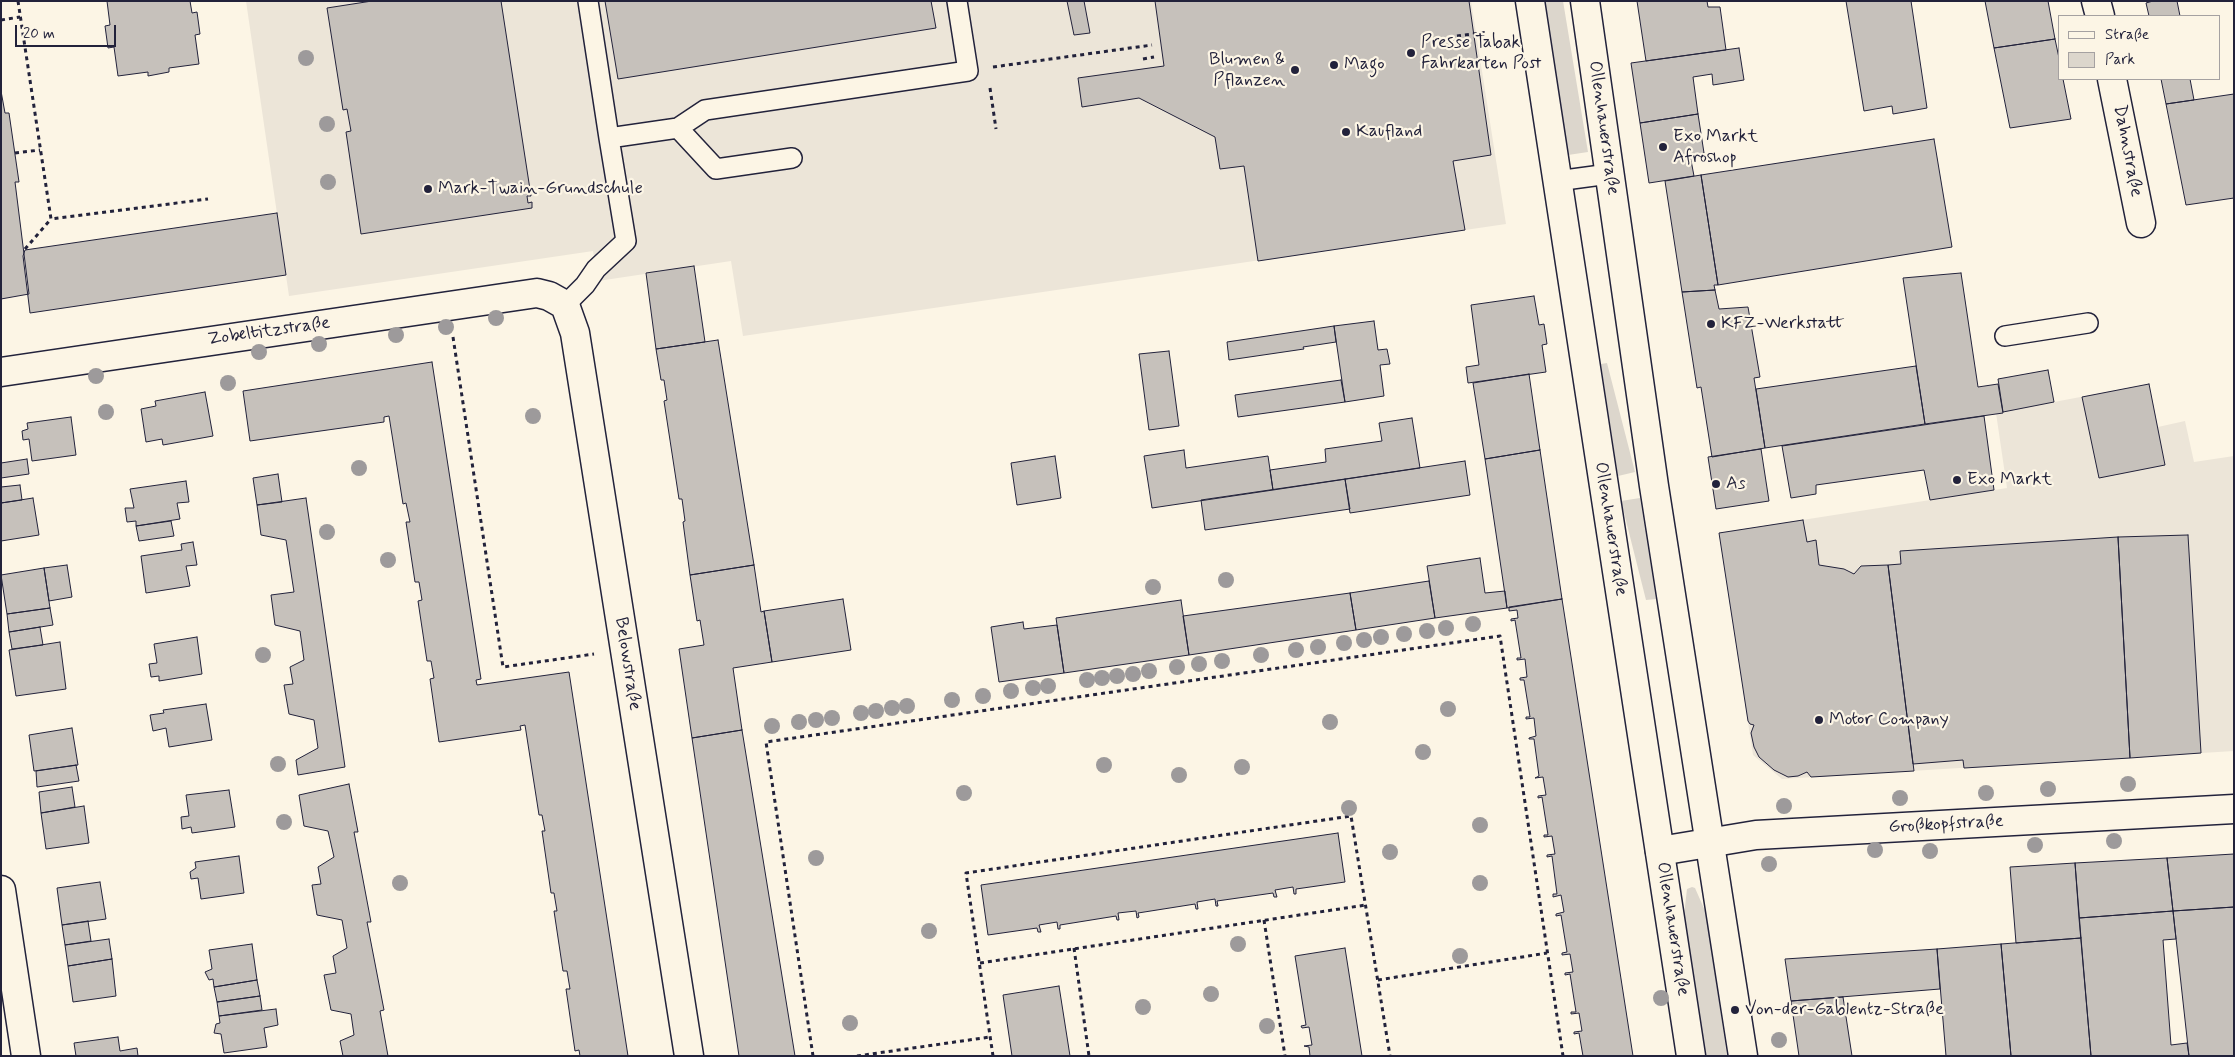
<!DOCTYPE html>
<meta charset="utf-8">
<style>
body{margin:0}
#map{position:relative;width:2235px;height:1057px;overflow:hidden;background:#fcf5e5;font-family:Mynerve,sans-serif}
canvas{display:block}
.frame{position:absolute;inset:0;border:2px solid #22223b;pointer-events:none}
.legend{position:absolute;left:2058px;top:15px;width:162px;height:65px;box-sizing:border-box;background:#fcf5e5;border:1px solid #a5a1a1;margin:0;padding:6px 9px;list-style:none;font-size:15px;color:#22223b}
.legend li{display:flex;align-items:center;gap:10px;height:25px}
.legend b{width:25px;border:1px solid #a5a1a1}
.scale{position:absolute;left:15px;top:25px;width:101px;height:22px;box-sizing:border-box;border:2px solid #22223b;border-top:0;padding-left:6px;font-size:15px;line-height:18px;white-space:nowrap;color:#22223b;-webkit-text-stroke:4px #fcf5e5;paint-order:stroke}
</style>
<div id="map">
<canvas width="2235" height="1057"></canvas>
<div class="frame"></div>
<ul class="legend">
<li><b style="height:6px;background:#fcf5e5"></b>Straße</li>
<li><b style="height:14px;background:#dcd6cc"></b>Park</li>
</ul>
<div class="scale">20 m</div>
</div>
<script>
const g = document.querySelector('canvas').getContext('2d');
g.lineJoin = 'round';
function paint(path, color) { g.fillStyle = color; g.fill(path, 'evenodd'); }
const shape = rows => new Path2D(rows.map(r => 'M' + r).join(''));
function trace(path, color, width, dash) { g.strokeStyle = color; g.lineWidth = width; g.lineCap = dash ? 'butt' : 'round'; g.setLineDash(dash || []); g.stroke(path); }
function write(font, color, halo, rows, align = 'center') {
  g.font = font + ' Mynerve,sans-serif'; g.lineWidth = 4.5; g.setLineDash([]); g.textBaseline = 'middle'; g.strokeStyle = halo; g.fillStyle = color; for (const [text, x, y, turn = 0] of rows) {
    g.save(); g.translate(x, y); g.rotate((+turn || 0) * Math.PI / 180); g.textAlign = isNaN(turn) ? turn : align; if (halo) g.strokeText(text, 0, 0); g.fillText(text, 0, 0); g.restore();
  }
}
paint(shape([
 [246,1,1471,1,1506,224,743,336,731,261,598,281,593,251,289,296],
 [2149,384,2158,427,2185,421,2194,462,2234,456,2234,751,1782,779,1753,755,1719,533,2007,488,1996,413]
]), '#ece5d8');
paint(shape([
 [1544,1,1563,1,1588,152,1568,155],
 [1607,363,1635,472,1618,476,1601,364],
 [1640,498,1656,599,1646,600,1621,501],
 [1692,887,1695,888,1706,913,1727,1056,1706,1056,1684,915,1687,889]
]), '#dcd6cc');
const building = shape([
 [107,1,190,1,192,13,197,12,200,34,195,35,199,64,169,68,169,72,148,76,148,72,118,76,114,47,108,48,105,26,110,25,107,1],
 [372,1,501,1,531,196,527,196,528,203,532,202,532,208,361,234,346,132,351,131,347,109,343,110,327,8,372,1],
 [605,1,931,1,936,28,618,79,605,1],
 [1067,1,1084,1,1090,33,1074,35,1067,1],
 [1155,1,1469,1,1491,155,1453,161,1465,230,1258,261,1244,166,1220,169,1215,137,1139,98,1082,107,1078,78,1164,66,1155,1],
 [1637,1,1707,1,1708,7,1720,7,1726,50,1646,61,1637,1],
 [1846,1,1911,1,1927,108,1893,114,1892,106,1864,111,1846,1],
 [1985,1,2048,1,2055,39,1994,48,1985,1],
 [2153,1,2177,1,2180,16,2149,16,2146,3,2153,1],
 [2055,39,2059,58,2059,79,2063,79,2071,119,2010,128,1994,48,2055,39],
 [1739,48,1744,80,1713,85,1712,74,1693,77,1698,114,1640,123,1631,63,1739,48],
 [2161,79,2190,79,2194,100,2166,104,2161,79],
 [1,91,5,113,9,113,19,182,15,182,29,294,1,299,1,91],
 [2234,94,2234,198,2186,205,2166,104,2234,94],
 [1698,114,1704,153,1690,155,1694,176,1649,183,1640,123,1698,114],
 [1934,139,1952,247,1718,285,1701,175,1934,139],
 [1701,175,1718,285,1714,285,1715,290,1682,292,1665,181,1701,175],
 [277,213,286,275,30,313,23,256,25,250,277,213],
 [694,266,705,342,656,349,646,273,694,266],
 [1961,273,1978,387,1998,384,2003,413,1925,424,1903,278,1961,273],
 [1715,290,1719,309,1748,307,1760,377,1754,378,1765,448,1712,457,1701,387,1697,388,1682,292,1715,290],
 [1534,296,1539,325,1544,324,1547,344,1542,345,1546,372,1468,383,1466,367,1479,365,1471,305,1534,296],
 [1374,321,1378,350,1387,349,1390,364,1380,365,1384,396,1345,402,1334,326,1374,321],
 [1334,326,1336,342,1303,347,1304,349,1229,360,1227,342,1334,326],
 [718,340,754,565,690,575,683,522,685,521,682,499,679,499,664,401,667,400,664,380,661,380,656,349,718,340],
 [1169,351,1179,426,1149,430,1139,354,1169,351],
 [432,362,481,679,476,680,477,685,569,672,628,1056,580,1056,579,1050,575,1051,566,989,570,989,567,971,563,971,554,911,557,911,554,893,551,893,542,831,545,831,542,815,539,815,525,725,520,726,521,730,439,742,430,679,434,678,431,661,427,661,418,601,422,600,419,582,415,582,406,522,410,522,406,503,403,504,389,416,384,417,384,422,250,441,243,391,432,362],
 [1916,366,1925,424,1765,448,1756,389,1916,366],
 [2048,370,2054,402,2003,412,1998,379,2048,370],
 [1529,374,1540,450,1485,459,1473,383,1529,374],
 [1341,380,1345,402,1238,417,1235,395,1341,380],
 [2149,384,2165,465,2099,478,2082,397,2149,384],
 [205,392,213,436,163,445,162,439,146,442,141,409,156,406,155,401,205,392],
 [1984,416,1994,490,1930,500,1924,470,1816,485,1816,494,1791,498,1782,446,1984,416],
 [71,417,76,455,32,461,29,439,23,440,22,431,28,429,27,423,71,417],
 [1412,418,1420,468,1273,490,1270,470,1326,462,1325,449,1382,441,1379,423,1412,418],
 [1761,449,1769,501,1716,509,1708,457,1761,449],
 [1184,450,1186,468,1268,456,1273,490,1152,508,1144,456,1184,450],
 [1540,450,1562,599,1507,608,1485,459,1540,450],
 [1055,456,1061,498,1017,505,1011,463,1055,456],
 [27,459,29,474,1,478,1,463,27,459],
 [1465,461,1470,495,1350,513,1345,479,1465,461],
 [278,474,282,502,257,505,253,478,278,474],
 [1345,479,1350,509,1205,530,1201,500,1345,479],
 [186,481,189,502,177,503,180,519,136,526,136,521,127,522,125,508,134,508,130,489,186,481],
 [20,485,22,500,1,503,1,487,20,485],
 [33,498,39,535,1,541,1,503,33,498],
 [306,498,345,767,298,775,296,760,318,748,314,720,289,714,284,685,293,684,290,667,304,660,300,631,275,625,271,595,294,592,286,540,261,535,257,505,306,498],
 [1803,520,1807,542,1816,540,1819,565,1844,569,1854,574,1861,566,1888,565,1914,771,1811,777,1807,772,1798,776,1788,777,1774,770,1759,757,1754,747,1751,733,1754,725,1750,724,1748,721,1719,533,1803,520],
 [171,521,174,536,139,541,136,526,171,521],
 [2188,535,2201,753,2130,758,2118,537,2188,535],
 [2118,537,2130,758,1964,768,1963,760,1913,764,1888,565,1901,564,1900,551,2118,537],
 [193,542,197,565,186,566,190,586,146,593,141,556,182,550,181,544,193,542],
 [1480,558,1485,593,1505,591,1507,608,1435,618,1427,566,1480,558],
 [67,565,72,597,49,601,44,568,67,565],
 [754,565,761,612,764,611,772,662,733,668,742,730,692,738,679,649,704,645,700,620,697,621,690,575,754,565],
 [44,568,50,608,7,614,1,575,44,568],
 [1429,581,1435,618,1356,630,1350,593,1429,581],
 [1350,593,1356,630,1189,655,1183,616,1350,593],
 [843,599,851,650,772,662,764,611,843,599],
 [1562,599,1633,1056,1583,1056,1579,1033,1574,1034,1574,1032,1582,1031,1579,1013,1571,1014,1571,1012,1576,1012,1570,974,1565,975,1565,973,1573,972,1570,954,1562,955,1562,953,1567,952,1561,915,1556,916,1556,914,1564,912,1561,895,1553,897,1553,894,1557,894,1552,856,1547,857,1547,855,1555,854,1552,836,1544,837,1544,835,1548,835,1542,797,1538,798,1538,796,1546,795,1543,777,1535,778,1539,776,1534,739,1529,739,1529,738,1536,736,1534,718,1526,719,1526,717,1530,717,1524,680,1520,680,1520,678,1527,677,1525,659,1517,660,1517,658,1521,658,1515,620,1511,621,1511,619,1518,618,1517,610,1509,611,1509,607,1562,599],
 [1181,600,1189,655,1064,673,1056,618,1181,600],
 [50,608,53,625,9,632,7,614,50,608],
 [1023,622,1024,629,1057,625,1064,673,999,682,991,627,1023,622],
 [40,627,43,645,12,649,9,632,40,627],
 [197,637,202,674,159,681,159,676,151,677,149,664,157,663,154,644,197,637],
 [60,642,66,689,16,696,9,650,60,642],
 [206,704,212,740,169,747,166,728,153,731,150,715,164,713,163,710,206,704],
 [72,728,78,765,34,771,29,735,72,728],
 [742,730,795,1056,739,1056,692,738,742,730],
 [76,765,79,781,37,787,36,771,76,765],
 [349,784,358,832,354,832,371,922,367,922,384,1010,380,1011,388,1056,343,1056,340,1041,354,1035,351,1014,331,1010,324,975,336,973,333,956,347,948,342,920,317,915,312,885,321,884,318,867,334,857,328,831,304,826,299,795,349,784],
 [72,787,75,807,41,813,39,792,72,787],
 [229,790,235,827,192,833,191,827,182,829,181,817,189,816,186,795,229,790],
 [84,806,89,843,46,849,41,813,84,806],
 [1338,833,1345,882,1296,889,1296,894,1294,894,1293,887,1275,890,1277,897,1274,897,1273,893,1217,901,1218,906,1216,906,1215,899,1197,902,1198,909,1196,909,1195,904,1138,913,1139,917,1137,918,1136,911,1118,913,1119,920,1117,920,1116,916,1060,925,1060,929,1058,929,1057,922,1039,925,1041,932,1038,932,1037,928,988,935,981,885,1338,833],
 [2234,854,2234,907,2173,911,2167,858,2234,854],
 [239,856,244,893,201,899,198,878,191,879,190,872,196,868,195,862,239,856],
 [2167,858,2173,911,2079,918,2075,863,2167,858],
 [2075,863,2081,938,2016,943,2010,867,2075,863],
 [100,882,106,919,62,925,57,888,100,882],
 [2234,907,2234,1056,2189,1056,2173,911,2234,907],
 [2173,911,2176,939,2163,940,2171,1045,2187,1043,2189,1056,2091,1056,2079,918,2173,911],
 [88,921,91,941,65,945,62,925,88,921],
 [2081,938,2091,1056,2011,1056,2001,944,2081,938],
 [109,939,112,959,68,966,65,945,109,939],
 [252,944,257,980,214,987,213,979,209,980,205,972,212,969,209,950,252,944],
 [2001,944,2011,1056,1946,1056,1937,949,2001,944],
 [1345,948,1362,1056,1310,1056,1309,1047,1304,1046,1312,1045,1309,1027,1302,1028,1301,1026,1306,1025,1295,956,1345,948],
 [1937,949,1940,989,1791,1001,1785,959,1937,949],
 [112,959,116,996,73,1002,68,966,112,959],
 [257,980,260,996,217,1002,214,987,257,980],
 [1059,986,1070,1056,1012,1056,1003,995,1059,986],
 [260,996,262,1010,219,1016,217,1002,260,996],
 [1843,997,1852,1056,1799,1056,1791,1001,1843,997],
 [276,1009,278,1025,264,1028,267,1047,224,1053,221,1034,214,1033,216,1024,220,1023,219,1016,276,1009],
 [118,1037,120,1051,137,1048,138,1056,76,1056,74,1043,118,1037]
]);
paint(building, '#c6c1bb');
trace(building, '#22223b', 1);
const service = shape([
 [588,1,609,138],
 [678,128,716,169,792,158],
 [1557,181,1609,174],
 [565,305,585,285,596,269,626,241,609,138,678,128,705,110,968,71,957,1],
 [2005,336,2088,323]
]);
const minor = shape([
 [2096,1,2100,16],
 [2112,79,2141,223],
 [1,372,537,293,549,296,565,305,575,333,689,1056],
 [1660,851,1756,835,2234,809],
 [1,890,26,1056]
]);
const secondary = shape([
 [1530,1,1691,1056],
 [1585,1,1654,486,1743,1056]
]);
trace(service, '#22223b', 22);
trace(minor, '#22223b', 31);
trace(secondary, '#22223b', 31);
trace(shape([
 [18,1,51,219,208,199],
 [1,20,20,17],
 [1457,36,1488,32],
 [1143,59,1154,57],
 [993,67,1152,45],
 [990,88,996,129],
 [15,153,40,150],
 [25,249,51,219],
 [453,337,503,667,594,654],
 [1264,920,1285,1056],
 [1074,948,1089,1056],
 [980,963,1366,905],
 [1378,980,1547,953],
 [813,1056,766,742,1500,636,1563,1056],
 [857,1056,990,1037],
 [993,1056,966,873,1351,816,1390,1056]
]), '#22223b', 3, [4, 4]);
trace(service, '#fcf5e5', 19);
trace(minor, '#fcf5e5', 28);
trace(secondary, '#fcf5e5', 28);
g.fillStyle = '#9d9a9b';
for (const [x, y] of [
 [306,58],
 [327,124],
 [328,182],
 [496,318],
 [446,327],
 [396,335],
 [319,344],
 [259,352],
 [96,376],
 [228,383],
 [106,412],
 [533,416],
 [359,468],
 [327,532],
 [388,560],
 [1226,580],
 [1153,587],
 [1473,624],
 [1446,628],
 [1427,631],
 [1404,634],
 [1381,637],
 [1364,640],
 [1344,643],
 [1318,647],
 [1296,650],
 [263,655],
 [1261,655],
 [1222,661],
 [1199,664],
 [1177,667],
 [1149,671],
 [1133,674],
 [1117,676],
 [1102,678],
 [1087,680],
 [1048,686],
 [1033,688],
 [1011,691],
 [983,696],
 [952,700],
 [907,706],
 [892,708],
 [1448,709],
 [876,711],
 [861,713],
 [832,718],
 [816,720],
 [799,722],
 [1330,722],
 [772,726],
 [1423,752],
 [278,764],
 [1104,765],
 [1242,767],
 [1179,775],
 [2128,784],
 [2048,789],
 [964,793],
 [1986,793],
 [1900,798],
 [1784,806],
 [1349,808],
 [284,822],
 [1480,825],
 [2114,841],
 [2035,845],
 [1875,850],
 [1930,851],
 [1390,852],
 [816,858],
 [1769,864],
 [400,883],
 [1480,883],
 [929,931],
 [1238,944],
 [1460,956],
 [1211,994],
 [1661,998],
 [1143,1007],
 [850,1023],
 [1267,1026],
 [1779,1040]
]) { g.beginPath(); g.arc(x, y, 8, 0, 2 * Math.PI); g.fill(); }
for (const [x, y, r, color] of [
 [1411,53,5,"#22223b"],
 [1334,65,5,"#22223b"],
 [1295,70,5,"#22223b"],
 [1346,132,5,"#22223b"],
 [1663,147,5,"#22223b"],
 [428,189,5,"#22223b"],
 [1711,324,5,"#22223b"],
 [1957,480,5,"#22223b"],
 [1716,484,5,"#22223b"],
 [1819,720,5,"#22223b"],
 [1735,1010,5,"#22223b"]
]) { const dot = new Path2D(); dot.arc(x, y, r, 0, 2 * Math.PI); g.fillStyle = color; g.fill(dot); trace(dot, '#fcf5e5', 2); }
write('18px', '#22223b', '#fcf5e5', [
 ["Presse Tabak",1421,43],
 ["Fahrkarten Post",1421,64],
 ["Blumen &",1285,60,"right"],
 ["Pflanzen",1285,81,"right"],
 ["Mago",1344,65],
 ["Kaufland",1356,132],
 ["Exo Markt",1673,137],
 ["Afroshop",1673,158],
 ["Mark-Twain-Grundschule",438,189],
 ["KFZ-Werkstatt",1721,324],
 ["Exo Markt",1967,480],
 ["As",1726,484],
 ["Motor Company",1829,720],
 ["Von-der-Gablentz-Straße",1745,1010]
], 'left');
write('18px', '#22223b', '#fcf5e5', [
 ["Ollenhauerstraße",1603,128,82],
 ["Dahnstraße",2127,151,79],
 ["Zobeltitzstraße",269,332,-8],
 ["Ollenhauerstraße",1610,529,81],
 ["Belowstraße",627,664,81],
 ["Großkopfstraße",1946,825,-3],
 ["Ollenhauerstraße",1672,929,81]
]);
</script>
